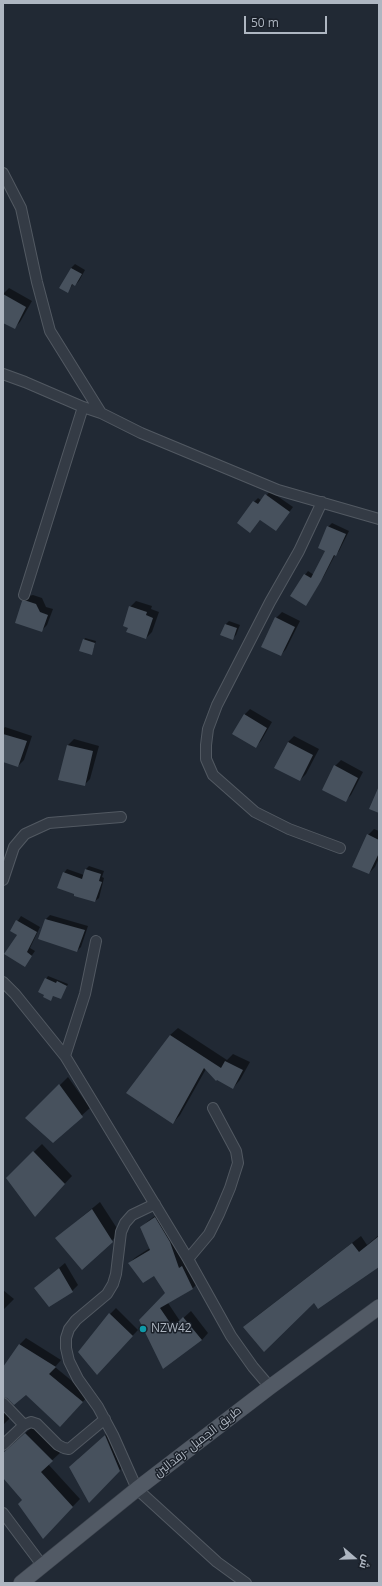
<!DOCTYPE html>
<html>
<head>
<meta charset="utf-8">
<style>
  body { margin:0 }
  #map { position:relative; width:382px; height:1586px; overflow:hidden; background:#212934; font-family:"Open Sans",Cairo,sans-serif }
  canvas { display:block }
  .frame { position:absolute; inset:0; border:4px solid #aeb6c1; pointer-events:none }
  .north { position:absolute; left:334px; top:1538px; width:40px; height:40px; -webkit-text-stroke:3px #1a2029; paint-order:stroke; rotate:110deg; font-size:11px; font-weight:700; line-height:16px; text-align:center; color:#aeb6c1 }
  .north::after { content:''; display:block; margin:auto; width:14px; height:18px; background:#aeb6c1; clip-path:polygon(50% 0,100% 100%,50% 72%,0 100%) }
  .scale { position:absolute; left:244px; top:16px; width:83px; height:18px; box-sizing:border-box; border:2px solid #aeb6c1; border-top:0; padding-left:5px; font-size:12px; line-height:14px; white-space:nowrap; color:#aeb6c1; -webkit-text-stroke:3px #1a2029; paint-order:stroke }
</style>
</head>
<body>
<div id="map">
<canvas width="382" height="1586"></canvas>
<div class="frame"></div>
<div class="north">ش</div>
<div class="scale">50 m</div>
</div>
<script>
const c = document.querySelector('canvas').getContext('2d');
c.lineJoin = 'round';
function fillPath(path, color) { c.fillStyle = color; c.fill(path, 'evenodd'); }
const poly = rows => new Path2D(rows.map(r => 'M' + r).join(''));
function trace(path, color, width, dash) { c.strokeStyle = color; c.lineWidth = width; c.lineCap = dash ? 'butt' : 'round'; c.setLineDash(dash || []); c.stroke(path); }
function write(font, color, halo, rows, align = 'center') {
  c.font = font + ' "Open Sans",Cairo,sans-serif'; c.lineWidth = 3; c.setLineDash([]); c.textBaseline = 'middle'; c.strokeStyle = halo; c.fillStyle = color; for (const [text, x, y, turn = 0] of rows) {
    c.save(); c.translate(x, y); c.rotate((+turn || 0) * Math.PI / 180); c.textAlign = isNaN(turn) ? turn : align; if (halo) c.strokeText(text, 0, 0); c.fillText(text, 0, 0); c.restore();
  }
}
const shadow = poly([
  [75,264,85,270,79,281,75,285,73,284,68,291,71,268],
  [9,288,32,301,20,322,14,328,3,322,3,294],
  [270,491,293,507,276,530,261,519,250,532,254,502,258,498,262,501],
  [332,523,349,531,339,551,335,555,324,576,306,605,305,575,308,571,314,575,326,551,328,527],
  [33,595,42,598,46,607,53,609,47,625,41,631,23,602,29,596],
  [136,601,152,606,151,609,159,612,152,632,146,638,129,627,130,607],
  [282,612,300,621,286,649,281,655,276,618],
  [229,621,240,625,236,635,232,639,225,625],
  [85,638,96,641,92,653,84,640],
  [250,709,272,722,261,741,255,747,244,715],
  [5,727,32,736,24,760,18,766,3,761,3,729],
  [294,736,319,749,306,774,300,780,288,742],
  [74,739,99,746,90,779,84,785,68,745],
  [341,760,363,772,351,795,346,800,335,766],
  [374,829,379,831,379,858,375,867,369,873,368,835],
  [89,866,104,871,102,877,104,878,99,898,95,901,76,893,64,873,67,869,84,875,85,870],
  [50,915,88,926,81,947,77,951,46,919],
  [21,916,40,927,30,948,35,951,25,965,18,935,11,931],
  [48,976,68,984,61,998,54,995,51,999,39,991],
  [178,1028,227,1060,233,1054,250,1062,240,1080,233,1088,206,1069,180,1115,173,1123,170,1035],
  [68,1077,90,1108,53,1141,27,1118],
  [42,1144,72,1176,42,1208,7,1178],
  [100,1202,120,1233,82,1268,56,1238],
  [162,1211,199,1282,192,1289,168,1303,180,1321,191,1311,208,1333,202,1340,140,1320,167,1293,154,1275,129,1263,136,1257,150,1248,142,1227,148,1221],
  [379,1235,379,1266,314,1302,244,1327,252,1320,361,1236,367,1245],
  [65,1263,78,1285,72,1291,49,1306,35,1288],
  [3,1290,14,1299,3,1310],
  [116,1308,138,1330,97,1373,110,1314],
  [26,1338,61,1360,55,1367,89,1395,67,1419,26,1394,8,1397,3,1396,16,1412,3,1425,3,1369,19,1345],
  [33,1426,60,1453,48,1464,80,1499,43,1537,23,1500,3,1476,3,1454],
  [113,1428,127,1463,89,1502,78,1459]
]);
const building = poly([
  [71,268,82,274,75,286,72,284,68,293,59,288],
  [3,294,26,307,15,329,3,323],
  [265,494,290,512,276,531,260,520,250,533,237,523,253,501,258,504],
  [327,526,346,534,336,556,334,555,321,581,306,606,290,596,304,574,311,578,325,551,318,548],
  [22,601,27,601,36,604,40,612,48,615,42,632,15,623],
  [129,606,147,612,146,615,153,618,146,639,126,632,128,628,123,626],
  [275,617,295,627,281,656,261,647],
  [225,624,237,628,233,640,220,635],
  [83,639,95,643,92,655,79,651],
  [244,714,267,728,256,748,232,734],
  [3,734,27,741,18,767,3,762],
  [288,742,313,755,300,781,274,768],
  [67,745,93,751,85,786,58,780],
  [334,765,358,778,346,802,322,790],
  [379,786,379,813,369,809],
  [367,834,379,840,379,853,369,874,352,867],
  [85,869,101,874,99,881,102,882,95,902,74,896,74,894,57,888,63,872,82,879],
  [45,919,85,930,77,952,38,939],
  [16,920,37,932,27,952,32,956,25,967,4,954,17,935,10,931],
  [45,978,56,983,57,981,67,986,61,999,53,996,51,1001,43,997,44,995,38,992],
  [170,1035,221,1068,225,1061,243,1070,233,1089,217,1080,216,1081,204,1068,173,1124,126,1093],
  [59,1084,83,1117,53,1143,25,1118],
  [33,1151,65,1184,35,1217,6,1178],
  [92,1209,113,1242,82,1270,55,1238],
  [155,1217,170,1242,179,1268,182,1266,193,1289,160,1308,173,1327,183,1317,202,1340,163,1369,139,1320,165,1293,154,1276,143,1283,128,1263,150,1250,140,1227],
  [379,1236,379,1267,318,1309,314,1303,264,1352,243,1327,352,1243,359,1252],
  [59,1268,73,1292,49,1307,34,1288],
  [109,1313,133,1336,97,1375,78,1352],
  [19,1344,56,1367,49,1374,83,1402,60,1427,26,1395,14,1405,7,1398,3,1397,3,1367],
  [25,1433,53,1461,41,1472,73,1507,43,1539,18,1504,22,1500,3,1478,3,1453],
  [105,1435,120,1471,89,1503,69,1467]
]);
const minor = poly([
  [3,173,21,208,37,282,50,331,101,413],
  [3,374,25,382,83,407,101,413,141,433,278,490,379,519],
  [322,502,299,551,270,602,217,705,208,729,206,745,206,759,213,775,255,812,289,829,340,848],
  [24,595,83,407],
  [3,880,14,847,25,834,49,823,121,817],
  [3,982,15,994,65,1056,188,1259,231,1336,253,1367,270,1387],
  [65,1056,85,994,96,941],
  [155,1204,132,1215,125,1223,121,1232,116,1274,113,1284,107,1294,76,1320,69,1329,66,1338,66,1348,69,1361,78,1379,98,1407,113,1435,137,1489,217,1562,246,1583],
  [188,1259,209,1234,219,1214,230,1188,238,1163,236,1151,213,1108],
  [3,1403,24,1425],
  [3,1445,24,1425,31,1422,37,1424,58,1445,64,1448,69,1449,105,1419],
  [3,1513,42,1565]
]);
const primary = poly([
  [21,1583,137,1489,270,1387,379,1307]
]);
const markers = [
  [143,1329,4,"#0f9aa8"]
];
const poiNames = [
  ["NZW42",151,1329]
];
const streetNames = [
  ["طريق الجميل -رقدالين",198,1442,-38]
];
fillPath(shadow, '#0007');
fillPath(building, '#47515d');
trace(minor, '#525962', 12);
trace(primary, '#3e444e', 16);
trace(minor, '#343b45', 10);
trace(primary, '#525a65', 15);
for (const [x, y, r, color] of markers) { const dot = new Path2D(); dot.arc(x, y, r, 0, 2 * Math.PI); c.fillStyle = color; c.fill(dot); trace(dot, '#1a2029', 1.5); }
write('12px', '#aeb6c1', '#1a2029', poiNames, 'left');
write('12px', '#aeb6c1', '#1a2029', streetNames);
</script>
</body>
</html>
